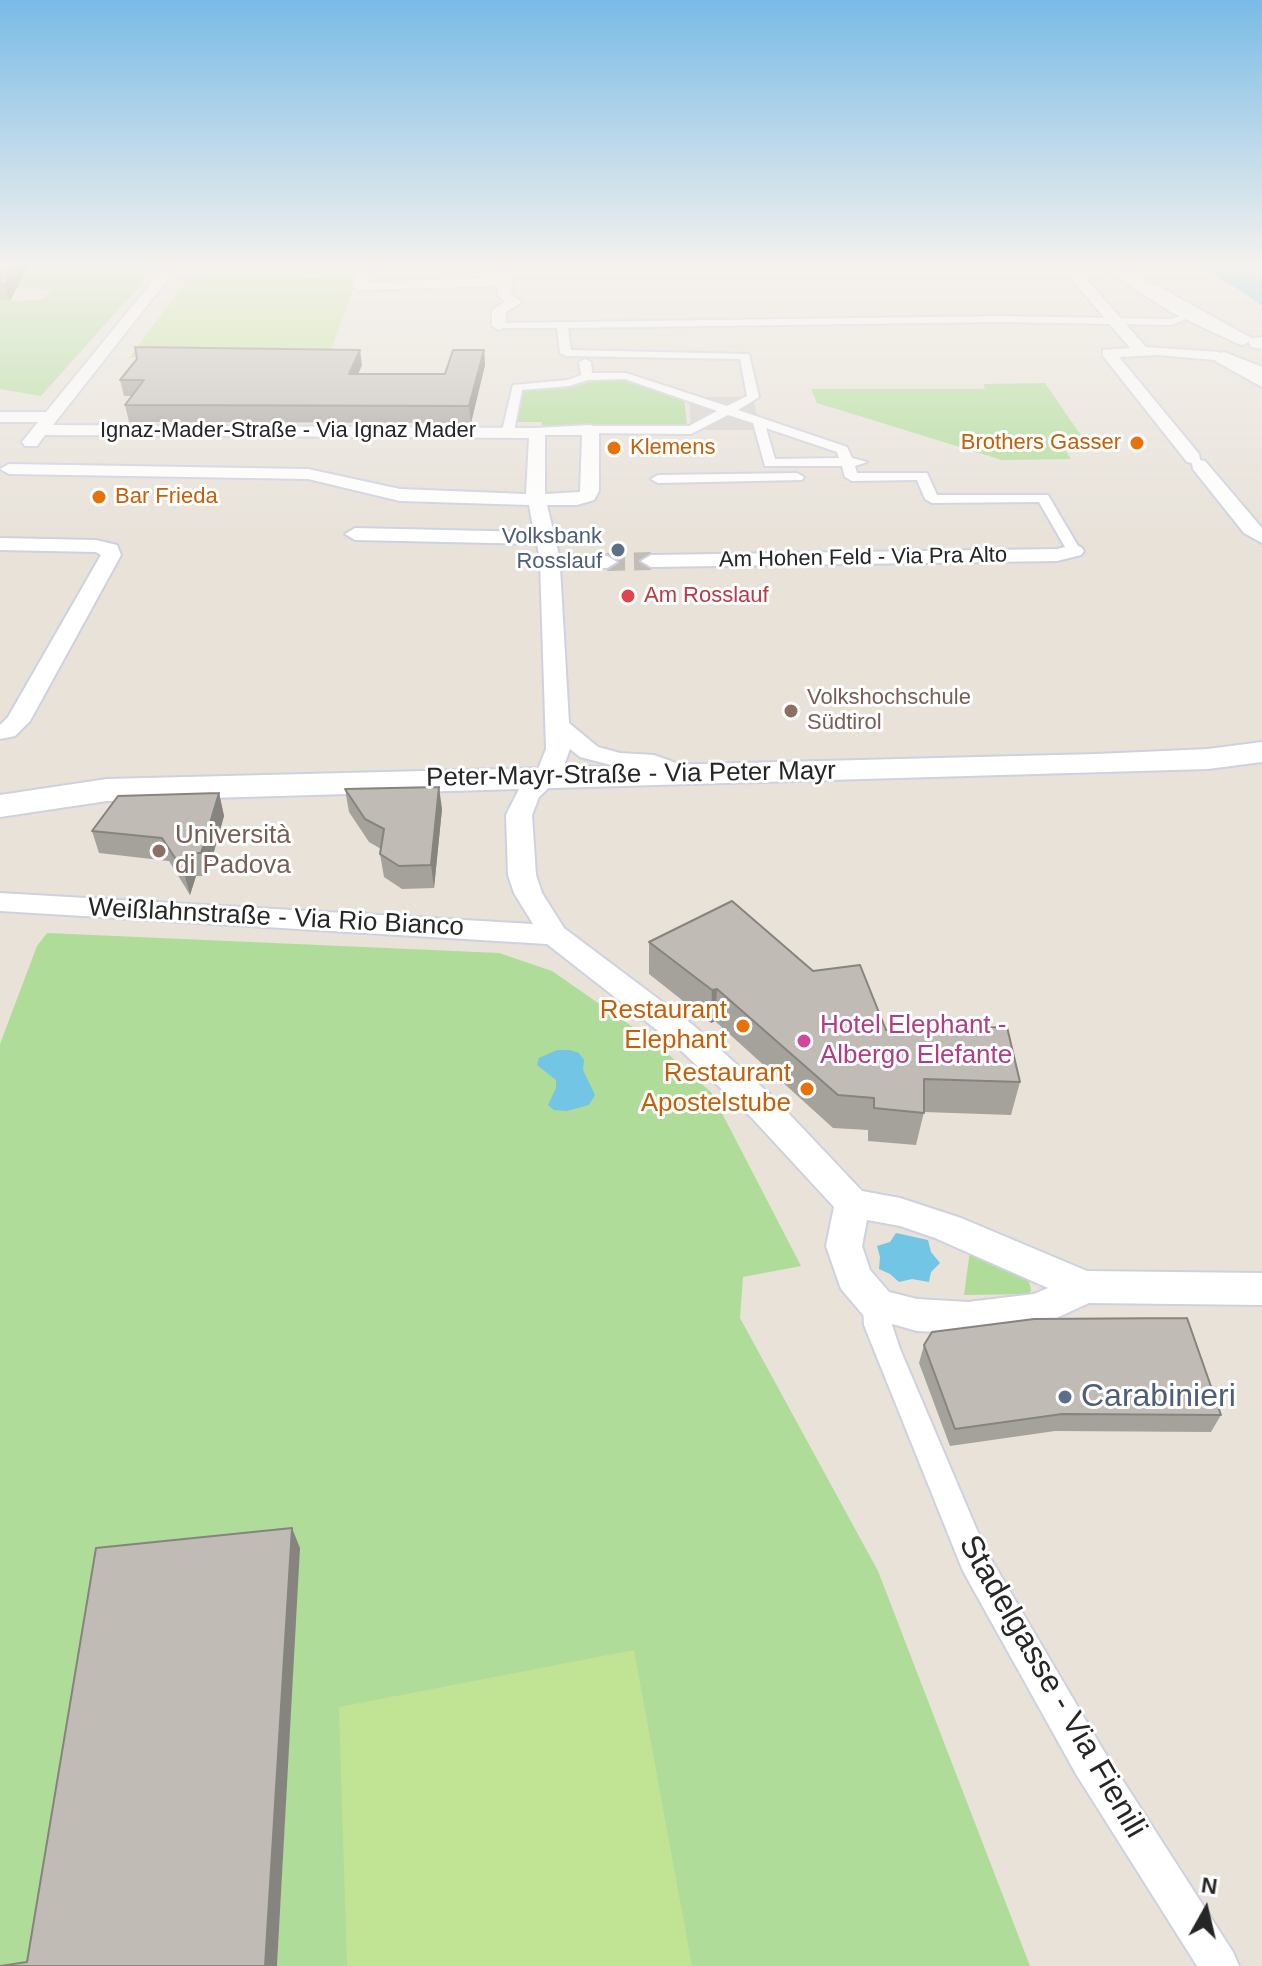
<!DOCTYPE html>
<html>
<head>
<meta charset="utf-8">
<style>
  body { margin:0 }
  #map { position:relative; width:1262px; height:1966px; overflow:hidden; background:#e8e2d9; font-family:Arial,sans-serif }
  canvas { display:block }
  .north { position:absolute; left:1166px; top:1870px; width:80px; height:80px; -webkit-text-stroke:6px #fff; paint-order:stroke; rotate:8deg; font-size:22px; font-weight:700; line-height:32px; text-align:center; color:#262626 }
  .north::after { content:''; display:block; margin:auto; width:28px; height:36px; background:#262626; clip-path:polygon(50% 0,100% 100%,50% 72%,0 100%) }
</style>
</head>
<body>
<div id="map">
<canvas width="1262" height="1966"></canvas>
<div class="north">N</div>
</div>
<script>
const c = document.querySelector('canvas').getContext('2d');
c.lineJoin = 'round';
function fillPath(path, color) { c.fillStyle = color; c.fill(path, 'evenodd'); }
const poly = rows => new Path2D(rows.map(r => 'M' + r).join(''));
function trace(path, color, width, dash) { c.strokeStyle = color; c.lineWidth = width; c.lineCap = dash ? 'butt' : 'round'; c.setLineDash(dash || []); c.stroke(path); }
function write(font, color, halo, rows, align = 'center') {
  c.font = font + ' Arial,sans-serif'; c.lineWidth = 6; c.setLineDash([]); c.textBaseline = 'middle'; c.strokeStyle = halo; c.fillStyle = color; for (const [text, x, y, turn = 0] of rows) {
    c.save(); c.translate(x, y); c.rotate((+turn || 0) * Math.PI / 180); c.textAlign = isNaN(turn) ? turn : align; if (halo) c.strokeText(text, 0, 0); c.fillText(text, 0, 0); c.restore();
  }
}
const green = poly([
  [28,265,158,265,41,396,0,389,0,301,37,300,45,297,52,290,14,288],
  [599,379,627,379,684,398,687,425,542,426,542,422,516,422,523,391,571,388],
  [1045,383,1082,437,1057,438,1071,459,1002,460,817,403,811,389,985,389,983,384],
  [47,933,499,953,552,971,653,1041,711,1092,801,1266,743,1277,740,1318,878,1571,1030,1966,277,1966,299,1549,46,1966,0,1966,0,1044,37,946],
  [970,1251,1022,1276,1029,1282,1031,1290,1029,1294,964,1295]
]);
const pitch = poly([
  [358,277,329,355,129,358,188,279],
  [634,1650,692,1966,347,1966,339,1707]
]);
const plaza = poly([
  [689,397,753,397,758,420,785,430,691,430]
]);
const water = poly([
  [1198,265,1261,265,1262,306,1241,291],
  [557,1050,570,1050,579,1053,584,1060,583,1070,595,1095,589,1105,567,1111,554,1110,548,1105,556,1088,556,1080,537,1065,539,1058],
  [896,1233,928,1240,931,1252,940,1263,931,1272,929,1282,912,1279,899,1282,890,1274,879,1269,880,1257,877,1246,890,1242]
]);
const minorTunnel = poly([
  [607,562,651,561]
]);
const pedestrian = poly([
  [1000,316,1170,319,1181,316,1186,319,1171,325,1000,322,568,328,571,350,749,354,759,397,738,410,847,447,852,458,867,462,855,466,857,473,927,473,937,495,1048,495,1081,551,1079,554,1069,554,1039,502,932,503,925,499,917,480,852,481,845,477,842,466,765,466,753,423,728,415,691,434,587,433,587,427,591,426,689,426,717,411,625,379,588,380,569,386,522,390,514,431,508,435,502,431,513,385,568,380,581,375,579,362,585,359,591,362,592,373,626,373,727,406,747,396,740,359,566,356,560,353,557,328,495,328,495,324,499,323,1000,316],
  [766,428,837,452,839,458,775,459,766,428],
  [797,473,804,477,802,480,658,483,651,479,658,475,797,473],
  [877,1293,887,1297,891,1305,892,1325,900,1349,985,1549,1102,1748,1233,1952,1239,1966,1197,1966,1076,1774,963,1571,864,1325,863,1305,867,1297,877,1293]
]);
const minor = poly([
  [166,265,179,265,53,425,535,428,591,425,599,430,599,491,594,500,577,505,547,505,559,555,607,556,617,562,607,568,560,567,569,723,598,747,620,753,654,755,690,768,694,773,690,778,681,781,642,767,619,767,580,757,570,749,560,777,539,797,532,815,536,875,542,893,564,928,693,1025,775,1099,862,1191,900,1198,961,1218,1087,1271,1262,1273,1262,1305,1089,1303,1039,1326,968,1334,917,1331,864,1316,841,1289,826,1246,834,1207,751,1117,671,1041,547,944,0,911,0,893,533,924,514,893,508,875,506,815,519,789,536,774,546,749,540,561,537,544,355,540,345,534,355,528,534,532,529,505,400,501,308,479,9,474,0,469,9,464,308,469,400,489,526,494,529,438,45,435,37,446,25,446,22,442,38,422,0,422,0,412,46,412,166,265],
  [545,435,582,435,580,492,545,494,545,435],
  [867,1220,900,1226,935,1238,1048,1288,1034,1294,968,1302,917,1299,889,1292,870,1270,862,1246,867,1220],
  [357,265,370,265,367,282,495,278,495,265,505,265,512,282,511,294,522,302,506,312,506,326,499,330,492,326,492,310,505,302,498,296,497,286,359,290,352,286,357,265],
  [1073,275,1083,275,1146,347,1219,352,1222,355,1214,360,1158,355,1119,357,1199,454,1200,460,1205,461,1262,528,1262,543,1244,533,1193,469,1192,463,1187,462,1103,356,1103,350,1130,348,1073,281,1073,275],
  [0,538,96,540,117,545,121,555,30,721,15,736,0,739,0,725,8,717,101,555,96,552,0,550,0,538],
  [1074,545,1081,547,1084,551,1081,555,1057,561,651,567,641,561,651,555,1057,549,1074,545]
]);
const tertiary = poly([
  [1262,337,1262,349,1251,347,1249,343,1251,339,1262,337]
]);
const secondary = poly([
  [1097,265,1120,265,1253,339,1243,345,1236,343,1171,312,1097,265],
  [1224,352,1262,367,1262,387,1217,362,1213,358,1217,354,1224,352],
  [1262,742,1262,762,1208,769,107,801,0,817,0,795,107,779,1097,754,1208,749,1262,742]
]);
const wall = poly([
  [0,265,28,265,10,301,0,300],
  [484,350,485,365,471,423,129,422,125,405,132,396,124,396,120,380,362,365,358,374,445,374],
  [345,789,442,809,434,888,402,889,384,877,380,854,381,849,369,842,349,812],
  [219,793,224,816,207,876,196,876,190,895,169,861,99,853,92,831],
  [649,942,813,971,886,1030,1020,1082,1011,1115,924,1112,916,1145,868,1141,868,1130,833,1128,715,1021,711,1023,649,974],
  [924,1345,1221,1415,1211,1432,1055,1431,950,1446,919,1363]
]);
const shadedWall = poly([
  [16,265,28,265,10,301,5,285],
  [360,350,362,365,351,390,349,374],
  [484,350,485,365,471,423,469,406],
  [439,787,442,809,434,888,431,865],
  [219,793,224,816,207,876,201,853],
  [190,853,196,876,190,895,184,872],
  [717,989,715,1021,711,1023,712,990],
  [292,1528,300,1548,277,1966,265,1966]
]);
const building = poly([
  [0,265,16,265,5,285,0,285,0,265],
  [135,347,360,350,349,374,445,374,453,350,484,350,469,406,125,405,144,380,120,380,137,359,135,347],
  [439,787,431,865,399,866,380,854,384,829,365,819,345,789,439,787],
  [219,793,201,853,190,853,184,872,162,838,92,831,118,796,219,793],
  [732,901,813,971,860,965,886,1030,1007,1027,1020,1082,924,1079,924,1113,874,1108,874,1098,838,1095,717,989,712,990,649,942,732,901],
  [1187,1318,1221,1415,1062,1414,955,1429,924,1345,932,1332,1034,1319,1187,1318],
  [292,1528,265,1966,0,1966,27,1962,96,1548,292,1528]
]);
const markers = [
  [1137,443,8,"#e8710a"],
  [614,448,8,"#e8710a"],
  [99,497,8,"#e8710a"],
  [618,550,8,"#5c6f8a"],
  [628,596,8,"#e0444e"],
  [791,711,8,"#8d6e63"],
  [159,851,8,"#8d6e63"],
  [743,1026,8,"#e8710a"],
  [804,1041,8,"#d1479c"],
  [807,1089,8,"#e8710a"],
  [1065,1397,8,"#5c6f8a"]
];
const farStreetnames = [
  ["Ignaz-Mader-Straße - Via Ignaz Mader",288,431],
  ["Am Hohen Feld - Via Pra Alto",863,558,-1]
];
const farFoodnames = [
  ["Brothers Gasser",1121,443,"right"],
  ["Klemens",630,448],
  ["Bar Frieda",115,497]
];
const farServicenames = [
  ["Volksbank",602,537],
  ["Rosslauf",602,562]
];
const farHealthnames = [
  ["Am Rosslauf",644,596]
];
const farEducationnames = [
  ["Volkshochschule",807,698],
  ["Südtirol",807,723]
];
const streetNames = [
  ["Peter-Mayr-Straße - Via Peter Mayr",631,775,-1],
  ["Weißlahnstraße - Via Rio Bianco",276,918,3]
];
const educationNames = [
  ["Università",175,836],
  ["di Padova",175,866]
];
const foodNames = [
  ["Restaurant",727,1011],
  ["Elephant",727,1041],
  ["Restaurant",791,1074],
  ["Apostelstube",791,1104]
];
const hotelNames = [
  ["Hotel Elephant -",820,1026],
  ["Albergo Elefante",820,1056]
];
const nearServicenames = [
  ["Carabinieri",1081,1397]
];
const nearStreetnames = [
  ["Stadelgasse - Via Fienili",1052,1687,60]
];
fillPath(green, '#afdc98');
fillPath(pitch, '#c1e394');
fillPath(plaza, '#d5d1cb');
fillPath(water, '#72c5e4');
trace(minorTunnel, '#c1bcb5', 18, [18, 9]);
trace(pedestrian, '#ced1df', 4);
trace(minor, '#ced1df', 4);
trace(tertiary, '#ced1df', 4);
trace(secondary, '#ced1df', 4);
fillPath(pedestrian, '#fff');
fillPath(minor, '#fff');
fillPath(tertiary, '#fff');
fillPath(secondary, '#fff');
fillPath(wall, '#a5a29c');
fillPath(shadedWall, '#86847f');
fillPath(building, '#c0bcb5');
trace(building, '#86847f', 2);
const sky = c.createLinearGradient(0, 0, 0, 541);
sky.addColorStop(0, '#79bbe6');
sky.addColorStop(0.49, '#f5f2ee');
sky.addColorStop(1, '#f5f2ee00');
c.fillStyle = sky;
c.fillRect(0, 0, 1262, 541);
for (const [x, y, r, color] of markers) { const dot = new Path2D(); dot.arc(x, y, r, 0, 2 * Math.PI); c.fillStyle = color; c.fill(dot); trace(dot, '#fff', 3); }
write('22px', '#262626', '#fff', farStreetnames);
write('22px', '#c56008', '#fff', farFoodnames, 'left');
write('22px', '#4e5e75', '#fff', farServicenames, 'right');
write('22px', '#be3a42', '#fff', farHealthnames, 'left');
write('22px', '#785e54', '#fff', farEducationnames, 'left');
write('26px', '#262626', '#fff', streetNames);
write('26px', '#785e54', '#fff', educationNames, 'left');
write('26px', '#c56008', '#fff', foodNames, 'right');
write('26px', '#b23c85', '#fff', hotelNames, 'left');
write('32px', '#4e5e75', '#fff', nearServicenames, 'left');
write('32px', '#262626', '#fff', nearStreetnames);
</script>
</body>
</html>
